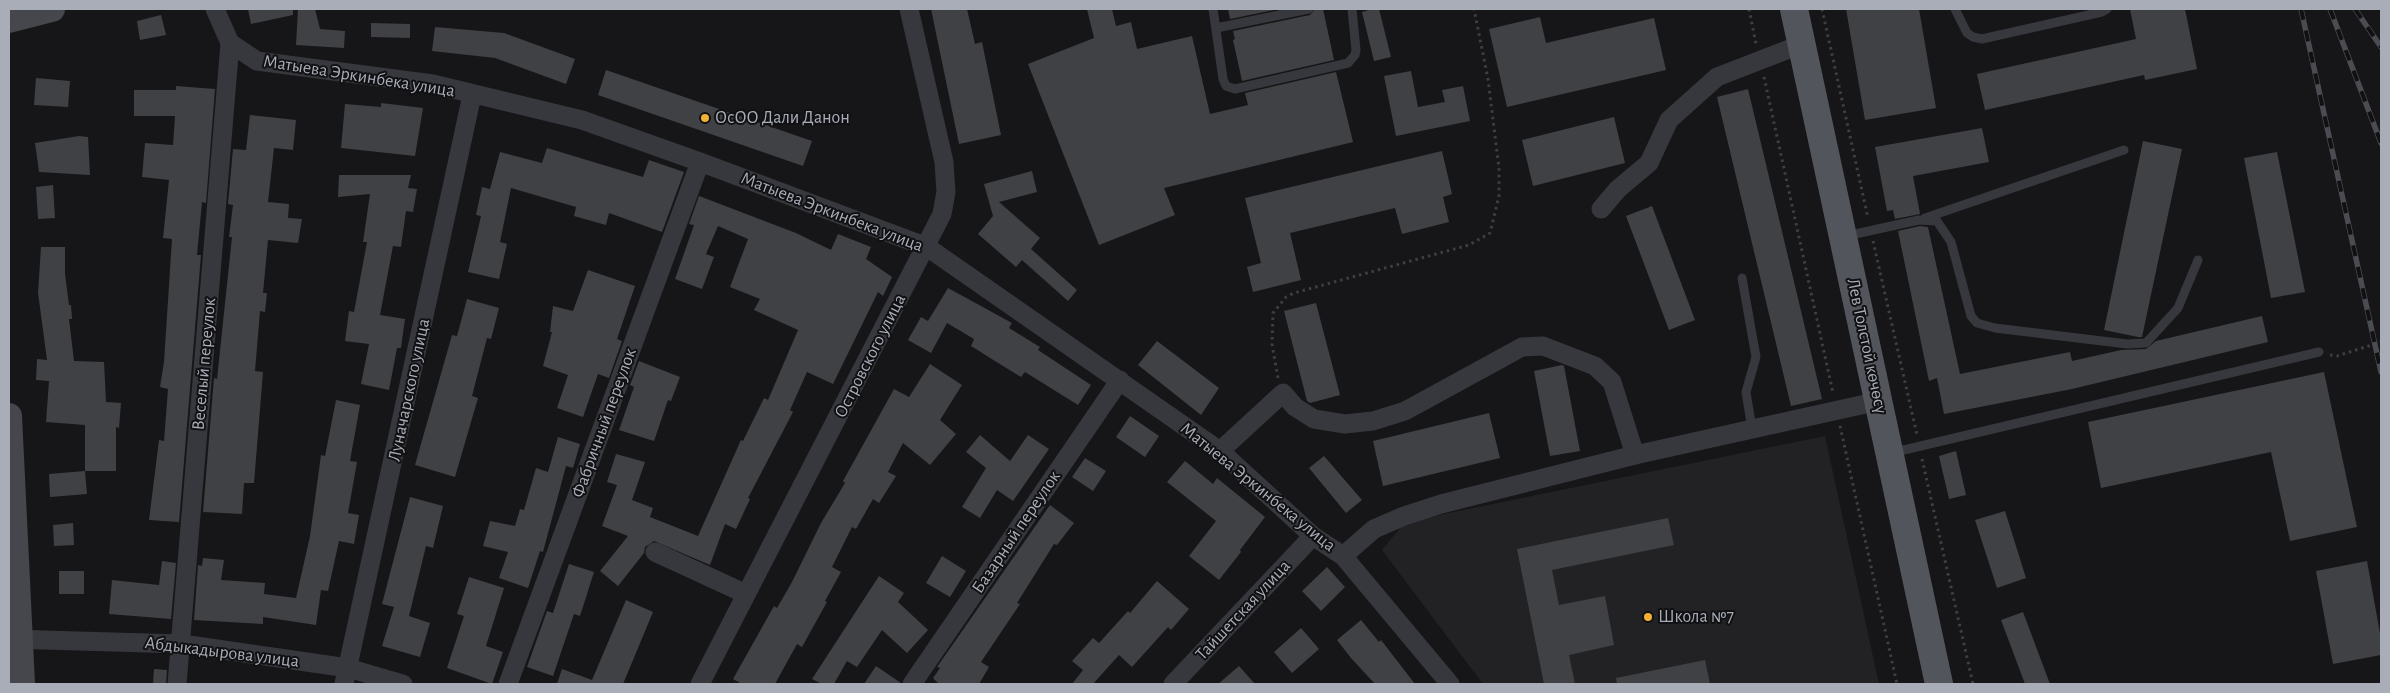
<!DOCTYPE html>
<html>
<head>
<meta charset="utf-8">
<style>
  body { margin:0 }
  #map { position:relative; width:2390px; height:693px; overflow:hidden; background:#161618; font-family:"Alegreya Sans",sans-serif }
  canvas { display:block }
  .frame { position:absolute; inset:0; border:10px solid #a8adb8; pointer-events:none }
</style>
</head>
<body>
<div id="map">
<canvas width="2390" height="693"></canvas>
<div class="frame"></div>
</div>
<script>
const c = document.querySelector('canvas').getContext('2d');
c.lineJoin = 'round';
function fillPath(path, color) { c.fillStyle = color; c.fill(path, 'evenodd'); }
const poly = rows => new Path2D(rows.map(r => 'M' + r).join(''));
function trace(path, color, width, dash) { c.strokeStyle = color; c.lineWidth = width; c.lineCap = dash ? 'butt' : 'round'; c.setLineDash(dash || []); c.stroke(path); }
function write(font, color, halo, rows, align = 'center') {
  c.font = font + ' "Alegreya Sans",sans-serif'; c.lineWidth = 4; c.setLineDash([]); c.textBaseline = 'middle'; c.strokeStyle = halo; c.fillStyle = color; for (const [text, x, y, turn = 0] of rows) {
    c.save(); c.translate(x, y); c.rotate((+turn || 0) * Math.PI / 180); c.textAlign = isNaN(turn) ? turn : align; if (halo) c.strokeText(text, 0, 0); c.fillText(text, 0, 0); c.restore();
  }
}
const built = poly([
  [1825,436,1879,684,1483,684,1382,550,1405,522]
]);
const building = poly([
  [248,9,293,9,293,15,251,24],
  [298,9,315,9,320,29,345,31,344,48,296,45],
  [931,9,967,9,975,44,982,42,1001,135,959,144],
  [1087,9,1112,9,1116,26,1131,22,1137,49,1192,36,1210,114,1248,105,1245,93,1336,72,1353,142,1164,188,1175,215,1099,245,1028,64,1094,38],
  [1228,9,1279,9,1230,19],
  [1315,9,1323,9,1334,60,1242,81,1233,40,1235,39,1233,31,1310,15],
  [1373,9,1379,9,1391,57,1374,61,1362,12],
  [1846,9,1919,9,1936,108,1865,120],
  [2130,9,2185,9,2197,69,2145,80,2144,75,1985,110,1977,74,2136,39],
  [161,15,166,35,140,40,137,21],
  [1540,17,1546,43,1654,18,1666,70,1507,107,1489,29],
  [371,23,410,24,410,38,371,37],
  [435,27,504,33,575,59,566,84,495,58,432,51],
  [606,70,812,141,803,166,598,95],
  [1411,71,1418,107,1445,102,1442,90,1463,86,1470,121,1396,136,1384,76],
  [36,78,70,81,68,107,34,105],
  [176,86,215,89,206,203,202,202,197,255,201,255,179,522,149,520,159,440,164,441,168,389,160,387,164,362,172,239,163,238,169,180,142,177,145,143,173,145,175,116,134,116,134,90,176,90],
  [1748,89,1822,399,1791,406,1717,97],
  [381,103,423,108,415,156,341,148,345,104,381,107],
  [250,115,296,120,293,150,274,148,268,202,289,204,288,218,302,219,298,243,268,240,263,293,267,293,265,312,260,311,255,371,263,372,254,483,244,483,242,514,203,512,214,378,217,379,232,237,229,237,233,205,228,204,233,149,246,150],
  [1614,117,1625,163,1533,186,1522,140],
  [1982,128,1989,162,1913,176,1920,214,1895,219,1893,210,1887,211,1875,147],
  [79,136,88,137,90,175,39,172,35,143],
  [2143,141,2182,149,2142,337,2138,337,2104,330],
  [547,148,643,177,649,160,684,172,662,232,609,213,606,225,574,216,576,207,511,188,500,242,507,244,499,279,468,272,481,216,476,215,482,187,490,189,500,152,542,163],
  [1442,151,1452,194,1443,197,1449,222,1402,234,1395,208,1290,233,1301,280,1253,292,1247,267,1261,263,1245,198],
  [2277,152,2305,292,2271,298,2244,158],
  [1032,171,1037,192,999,202,1040,238,1031,249,1077,290,1068,301,1022,260,1016,267,978,234,993,216,984,184],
  [339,175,411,175,408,188,417,189,413,212,406,211,401,247,393,246,380,315,405,319,401,348,397,348,389,390,361,384,369,344,345,341,349,311,354,312,367,242,363,242,370,194,338,197],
  [53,185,55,218,38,219,36,187],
  [699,196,796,233,831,250,838,234,871,247,866,259,892,277,883,296,878,292,833,384,807,372,790,410,793,412,748,498,750,499,736,529,725,524,710,565,654,541,645,547,644,553,618,586,600,571,628,536,602,526,617,485,607,482,616,454,645,462,632,500,653,508,650,517,698,536,741,440,743,441,764,398,768,400,798,330,754,310,760,299,730,287,748,239,718,226,706,254,714,257,702,289,675,279,694,225,689,224],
  [1652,206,1695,320,1669,330,1626,216],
  [1920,226,1928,227,1960,374,2070,352,2072,361,2121,350,2146,349,2156,341,2262,316,2268,342,2072,389,1944,414,1937,378,1929,381,1898,231],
  [41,247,65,247,65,274,69,305,71,305,72,319,69,319,74,361,104,362,106,402,121,403,119,428,116,427,116,471,85,471,85,425,46,422,49,381,36,380,37,359,47,360,38,293],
  [588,270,635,286,617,339,622,341,609,378,598,374,583,417,557,408,568,375,543,366,552,332,550,332,553,306,573,311],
  [948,288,1012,323,1009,328,1040,347,1038,350,1091,385,1078,405,1025,372,1021,377,1003,366,971,346,974,339,947,323,931,353,908,340,921,317,928,321],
  [467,299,499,308,491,339,487,338,472,396,478,398,455,477,415,465,452,335,457,336],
  [1316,303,1340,395,1310,403,1307,401,1284,311],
  [1157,341,1219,388,1201,415,1138,365],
  [639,361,680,377,671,401,668,400,654,441,619,430,634,387,630,385],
  [930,364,962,385,940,420,956,434,930,465,903,443,888,472,896,476,879,503,873,499,856,529,852,527,832,567,841,572,825,601,827,602,802,647,797,644,775,684,742,684,733,679,774,606,777,608,792,582,821,523,845,483,843,481,894,389,909,397],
  [1562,365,1564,366,1580,451,1550,456,1534,371],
  [2324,372,2357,527,2290,541,2271,452,2101,488,2088,422],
  [336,400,360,405,350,461,357,462,348,513,359,515,354,544,339,541,328,591,321,590,316,625,263,617,263,624,194,620,198,565,202,566,203,558,224,560,221,580,265,583,264,594,296,598,310,536,321,455,325,456],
  [1489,413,1500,458,1383,486,1373,441],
  [1130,416,1159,436,1145,457,1116,437],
  [980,435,1010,461,1028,435,1049,449,1013,501,997,490,980,518,962,507,986,468,966,452],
  [558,437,580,444,573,468,566,466,543,552,540,551,528,588,499,578,508,552,483,546,490,521,515,526,520,509,524,510,536,468,548,472],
  [1956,451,1966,495,1949,499,1939,456],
  [1324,456,1362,500,1346,513,1309,468],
  [1085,458,1106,471,1093,491,1072,477],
  [1185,461,1213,484,1217,478,1265,517,1240,550,1241,552,1219,580,1189,556,1216,521,1167,482],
  [85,471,87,494,50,497,49,474],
  [410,497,443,506,433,548,426,546,409,616,430,623,420,657,382,646,394,607,382,604],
  [1050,505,1074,523,1057,545,1054,544,1017,603,1020,604,981,662,989,667,979,684,939,684,933,678,940,668,937,667],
  [2005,511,2026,578,1997,588,1975,520],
  [1668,518,1674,545,1552,570,1559,605,1605,596,1614,645,1569,655,1575,684,1544,684,1517,549],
  [73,523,74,545,54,546,53,525],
  [942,556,966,571,950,597,926,583],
  [162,561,176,563,171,619,109,614,112,580,159,585],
  [2367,561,2381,639,2381,655,2333,664,2316,571],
  [569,564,594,572,580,616,574,614,553,676,527,667,547,611,553,613],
  [1327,567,1345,587,1321,611,1302,591],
  [59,571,84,571,84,594,59,594],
  [879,576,904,593,898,602,928,630,907,653,882,630,857,667,847,661,834,684,822,684,812,679],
  [469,577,504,588,486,646,503,652,492,684,447,668,464,616,457,614],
  [1157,581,1189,609,1171,630,1168,627,1132,667,1119,655,1093,684,1072,684,1083,670,1072,661,1093,638,1099,643,1128,611,1130,613],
  [626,600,653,612,623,684,557,684,562,669,592,680],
  [2023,612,2050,684,2025,684,2001,620],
  [1361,620,1379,642,1381,640,1415,684,1375,684,1351,658,1337,640],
  [1301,628,1319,649,1292,673,1274,652],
  [1705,660,1710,684,1617,684,1616,678],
  [876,666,901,683,901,684,864,684],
  [1239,666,1255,684,1218,684],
  [154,669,167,670,166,684,153,684]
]);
const path = poly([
  [1749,9,1756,44],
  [1822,9,1868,218],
  [1764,77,1833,393],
  [1873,241,1917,435],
  [2330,355,2337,356,2381,342],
  [1278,378,1272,344,1273,313,1286,297,1294,293,1469,245,1490,233,1499,196,1499,168,1488,79,1474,9],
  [1840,426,1897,684],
  [1922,459,1973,684]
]);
const lane = poly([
  [1213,9,1223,79,1226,86,1235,89,1348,63,1355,55,1356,50,1352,9],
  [1955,9,1967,33,1973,37,1982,39,2102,12,2107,9],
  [1216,28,1309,9],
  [1925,218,2124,150],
  [1846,236,1919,220,1937,221,1951,242,1971,316,1977,323,1995,328,2127,344,2146,343,2178,308,2198,260],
  [1742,278,1756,357,1746,392,1752,429],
  [1891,453,2319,352]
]);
const street = poly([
  [215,9,230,43,257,61,433,84,582,120,700,162,927,247,1220,451,1313,536,1343,556,1450,684],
  [1601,209,1618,189,1649,163,1669,120,1717,77,1802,44],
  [1220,451,1283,393,1295,407,1314,419,1345,424,1373,421,1405,411,1522,347,1543,346,1595,366,1612,382,1635,455],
  [655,552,746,594],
  [1343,556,1374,529,1404,516,1441,504,1635,455,1879,401],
  [9,639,182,644,348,668,403,684],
  [177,684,230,43],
  [344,684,472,95],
  [508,684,700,162],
  [700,684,942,214,946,192,944,162,909,9],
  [912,684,1120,380],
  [1173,684,1313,536]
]);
const secondary = poly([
  [9,20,52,9],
  [9,416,22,684]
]);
const primary = poly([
  [1794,9,1939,684]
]);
const rail = poly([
  [2301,9,2381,372],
  [2330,9,2381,143],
  [2355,9,2381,47]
]);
const markers = [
  [705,118,5,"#f2b134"],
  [1648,617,5,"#f2b134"]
];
const streetNames = [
  ["Матыева Эркинбека улица",359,76,9],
  ["Матыева Эркинбека улица",832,212,21],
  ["Лев Толстой көчөсү",1867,346,78],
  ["Островского улица",870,356,-63],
  ["Веселый переулок",204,364,-85],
  ["Луначарского улица",409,390,-78],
  ["Фабричный переулок",604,423,-70],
  ["Матыева Эркинбека улица",1258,487,39],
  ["Базарный переулок",1016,532,-56],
  ["Тайшетская улица",1243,610,-47],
  ["Абдыкадырова улица",222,652,7]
];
const poiNames = [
  ["ОсОО Дали Данон",715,118],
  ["Школа №7",1658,617]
];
fillPath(built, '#222225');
fillPath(building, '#404145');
trace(path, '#3d3f44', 3, [2.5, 4]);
trace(lane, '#37383d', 9);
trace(street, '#37383d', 19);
trace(secondary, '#45474d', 26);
trace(primary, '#53555c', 28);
trace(rail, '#4a4c52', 5.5);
trace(rail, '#111113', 4, [11]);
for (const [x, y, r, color] of markers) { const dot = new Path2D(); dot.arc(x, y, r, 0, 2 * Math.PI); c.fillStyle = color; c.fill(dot); trace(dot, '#111113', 2); }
write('18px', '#a8adb8', '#111113', streetNames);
write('18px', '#a8adb8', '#111113', poiNames, 'left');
</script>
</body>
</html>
